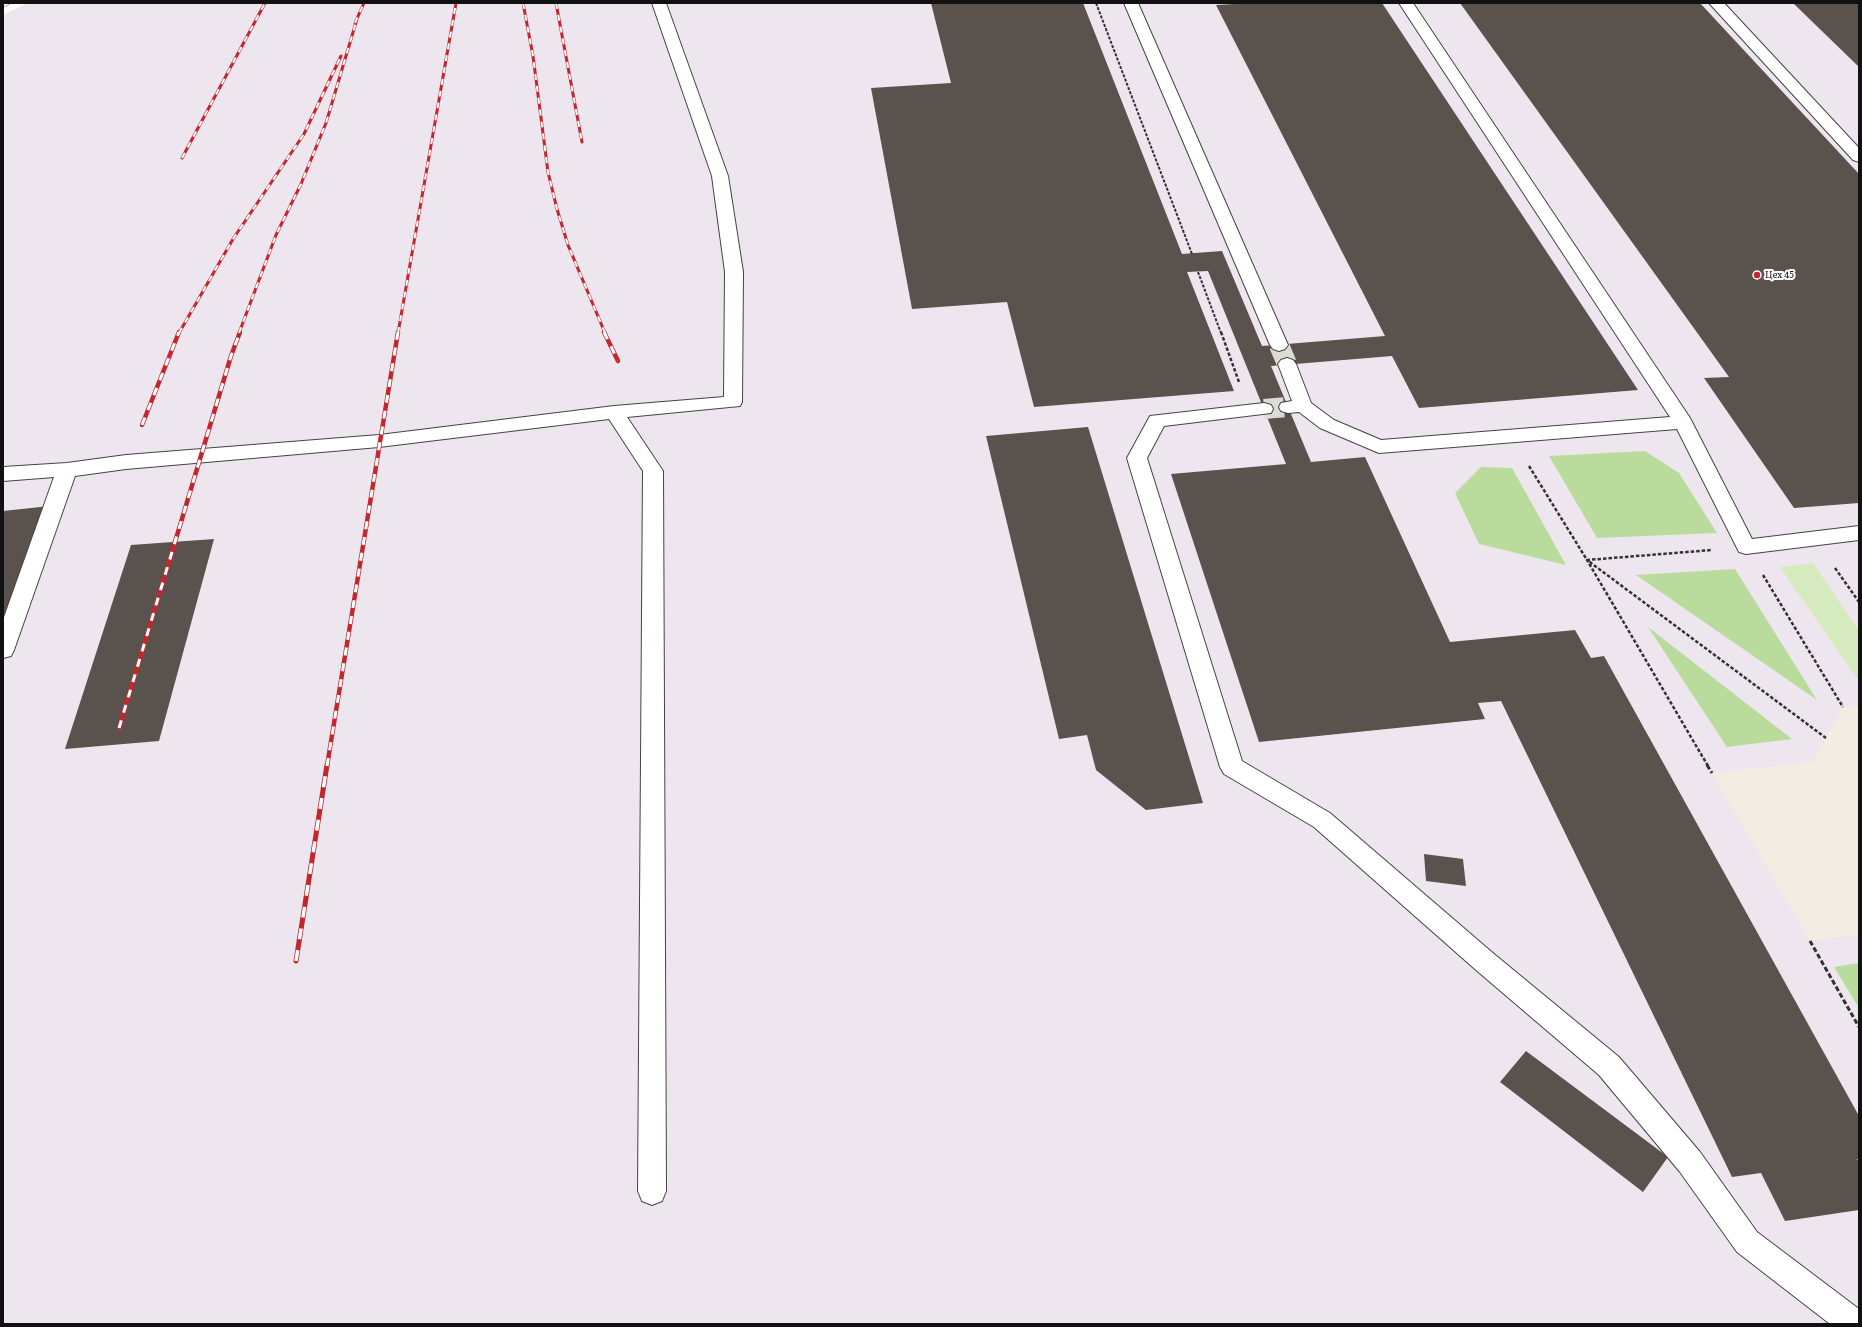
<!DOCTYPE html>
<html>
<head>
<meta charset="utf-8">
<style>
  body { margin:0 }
  #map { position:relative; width:1862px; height:1327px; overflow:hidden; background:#fffdf5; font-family:Literata,serif }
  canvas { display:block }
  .frame { position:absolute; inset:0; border:4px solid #111; pointer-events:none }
</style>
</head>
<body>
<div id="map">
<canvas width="1862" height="1327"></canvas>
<div class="frame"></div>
</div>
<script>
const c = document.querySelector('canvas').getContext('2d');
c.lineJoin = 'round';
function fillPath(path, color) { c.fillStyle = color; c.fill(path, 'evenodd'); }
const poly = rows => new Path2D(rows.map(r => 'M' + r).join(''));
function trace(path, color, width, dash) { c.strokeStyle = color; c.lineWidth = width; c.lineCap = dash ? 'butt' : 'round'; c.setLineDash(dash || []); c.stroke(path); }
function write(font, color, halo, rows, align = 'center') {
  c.font = font + ' Literata,serif'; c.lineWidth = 4; c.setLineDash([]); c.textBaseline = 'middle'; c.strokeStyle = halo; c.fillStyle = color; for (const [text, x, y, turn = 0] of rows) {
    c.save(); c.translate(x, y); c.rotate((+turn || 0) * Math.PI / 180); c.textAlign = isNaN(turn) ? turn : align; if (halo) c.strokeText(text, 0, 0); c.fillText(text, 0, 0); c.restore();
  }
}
const industrial = poly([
  [27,3,1859,3,1859,1324,3,1324,3,15]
]);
const green = poly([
  [1813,563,1859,631,1859,681,1780,567]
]);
const forest = poly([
  [1645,451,1679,473,1717,533,1597,538,1549,456],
  [1481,467,1512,468,1566,565,1479,544,1455,493],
  [1735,569,1817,700,1636,575],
  [1648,627,1792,739,1727,747],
  [1859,963,1859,1008,1834,967]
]);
const plaza = poly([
  [1859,706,1859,934,1810,941,1712,773,1812,762,1843,707]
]);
const building = poly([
  [931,3,1083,3,1182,254,1222,251,1262,346,1385,336,1216,5,1253,3,1382,3,1638,390,1419,408,1392,356,1271,366,1311,462,1365,457,1450,642,1575,630,1591,658,1604,656,1859,1116,1859,1159,1857,1159,1859,1162,1859,1210,1785,1221,1761,1173,1732,1177,1501,701,1478,703,1485,719,1259,742,1171,474,1286,464,1208,271,1187,272,1234,391,1034,407,1007,302,912,309,871,88,951,83],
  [1460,3,1700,3,1859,174,1859,503,1794,508,1704,378,1729,377],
  [1793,3,1859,3,1859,67],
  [1088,427,1203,803,1146,810,1096,770,1087,735,1059,739,986,436],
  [50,506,3,652,3,511],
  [214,539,159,741,65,749,131,545],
  [1424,854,1463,859,1466,886,1426,881],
  [1526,1051,1668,1157,1643,1192,1500,1082]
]);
const minorTunnel = poly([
  [1279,345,1287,364],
  [1264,409,1288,407]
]);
const pathFar2 = poly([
  [1096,3,1192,254],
  [1198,272,1221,333]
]);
const pathFar1 = poly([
  [1221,332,1239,382],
  [1529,466,1587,560,1712,550],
  [1835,568,1859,602],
  [1763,575,1843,707],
  [1708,766,1587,560,1826,738]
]);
const path = poly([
  [1707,765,1712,773],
  [1810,941,1859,1027]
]);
const minor = poly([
  [652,3,666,3,728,176,743,272,742,402,740,406,627,417,663,471,666,1191,662,1201,652,1205,642,1201,638,1191,643,471,609,419,379,447,126,469,75,476,14,650,11,656,3,658,3,620,54,477,3,481,3,467,67,463,126,455,379,435,614,406,724,397,725,272,712,176,652,3],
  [1124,3,1138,3,1288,345,1285,349,1279,351,1273,349,1270,345,1124,3],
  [1399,3,1413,3,1690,418,1752,539,1859,526,1859,540,1746,554,1739,552,1677,429,1379,453,1320,428,1299,412,1288,413,1281,411,1279,407,1281,403,1292,401,1278,364,1281,360,1287,358,1293,360,1296,364,1311,403,1334,420,1381,440,1670,417,1399,3],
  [1709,3,1724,3,1859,148,1859,162,1853,160,1709,3],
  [1264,403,1271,405,1273,409,1271,413,1164,426,1147,458,1242,761,1330,813,1494,954,1619,1057,1700,1152,1757,1232,1859,1309,1859,1324,1830,1324,1737,1252,1680,1172,1599,1075,1476,970,1314,827,1224,774,1220,767,1127,458,1150,416,1264,403]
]);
const railFar2 = poly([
  [523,3,533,56,548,172,557,209,568,245,605,333],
  [556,3,582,142],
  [3,6,9,3],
  [355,23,364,3],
  [182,158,265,3],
  [179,333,233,239,304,134,341,56],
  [239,333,276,235,301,184,326,123,357,19],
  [398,333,456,3]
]);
const railFar1 = poly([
  [604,332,618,361],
  [142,425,179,332],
  [119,728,231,356,240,332],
  [327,766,398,332]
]);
const rail = poly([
  [296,961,327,765]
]);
const markers = [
  [1757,275,4,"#c4262e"]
];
const farPoinames = [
  ["Цех 45",1765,275]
];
fillPath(industrial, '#eee6ef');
fillPath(green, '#d5ebbd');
fillPath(forest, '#b9dc9c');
fillPath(plaza, '#f1ede2');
fillPath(building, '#5a524d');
trace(minorTunnel, '#dbdad3', 20, [20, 10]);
trace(minor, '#444', 2);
trace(pathFar2, '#333', 2, [3, 1.5]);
trace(pathFar1, '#333', 2.5, [3.5, 2]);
trace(path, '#333', 3, [5, 2.5]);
fillPath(minor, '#fff');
trace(railFar2, '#c4262e', 3);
trace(railFar1, '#c4262e', 4.5);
trace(rail, '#c4262e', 5);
trace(railFar2, '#fff', 2, [6]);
trace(railFar1, '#fff', 3, [8]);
trace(rail, '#fff', 3.5, [11]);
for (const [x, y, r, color] of markers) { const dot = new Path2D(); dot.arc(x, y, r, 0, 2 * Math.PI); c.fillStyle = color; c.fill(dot); trace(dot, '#fff', 1.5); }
write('9px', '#111', '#fff', farPoinames, 'left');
</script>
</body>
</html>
